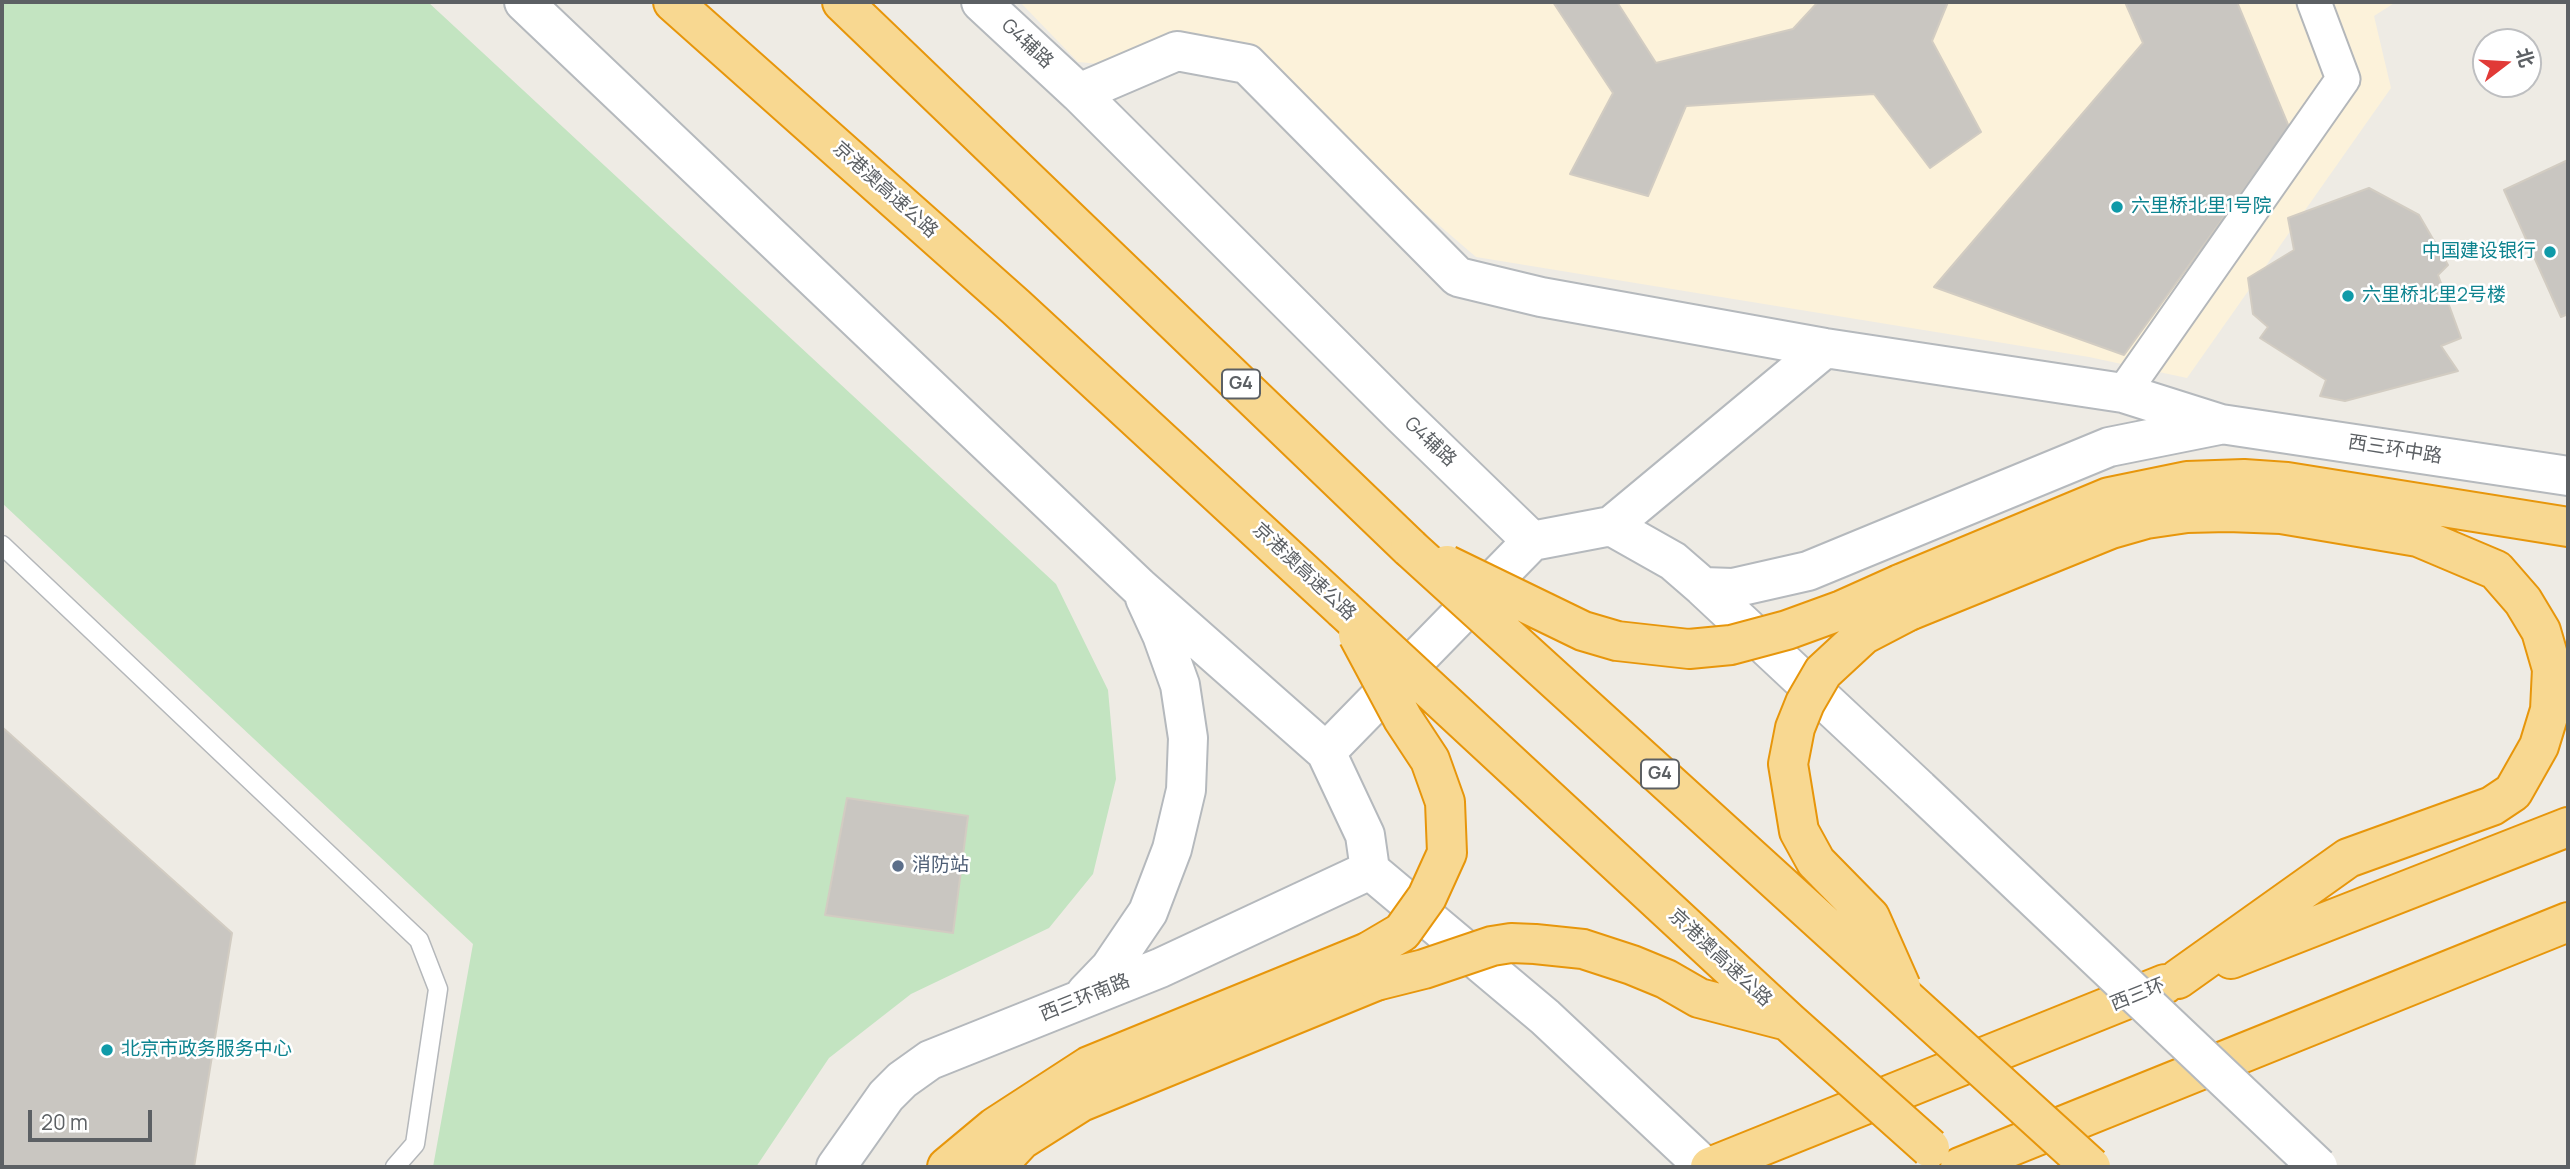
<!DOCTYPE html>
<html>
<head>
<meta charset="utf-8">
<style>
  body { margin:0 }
  #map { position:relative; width:2570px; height:1169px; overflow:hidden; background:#eeebe4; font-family:Manrope,"Noto Sans SC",sans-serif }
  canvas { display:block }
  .frame { position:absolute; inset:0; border:4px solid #5c6064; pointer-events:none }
  .north { position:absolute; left:2472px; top:28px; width:70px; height:70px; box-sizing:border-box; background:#fff; border:2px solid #bebfc1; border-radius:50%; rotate:73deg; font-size:19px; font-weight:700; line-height:28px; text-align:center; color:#5c6064 }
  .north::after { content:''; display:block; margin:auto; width:24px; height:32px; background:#e13a37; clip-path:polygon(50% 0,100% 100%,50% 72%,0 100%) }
  .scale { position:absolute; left:28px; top:1110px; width:124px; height:32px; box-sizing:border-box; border:4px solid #5c6064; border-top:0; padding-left:9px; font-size:21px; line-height:24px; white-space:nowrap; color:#5c6064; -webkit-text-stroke:5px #fff; paint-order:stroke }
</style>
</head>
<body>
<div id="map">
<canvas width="2570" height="1169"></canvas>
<div class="frame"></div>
<div class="north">北</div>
<div class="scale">20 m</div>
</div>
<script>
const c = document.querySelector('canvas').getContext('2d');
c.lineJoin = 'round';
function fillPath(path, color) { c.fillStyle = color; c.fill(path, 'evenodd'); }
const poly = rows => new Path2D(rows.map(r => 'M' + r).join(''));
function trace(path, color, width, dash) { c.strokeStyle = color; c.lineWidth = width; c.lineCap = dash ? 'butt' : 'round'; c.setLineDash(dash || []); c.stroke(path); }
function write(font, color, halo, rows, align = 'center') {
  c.font = font + ' Manrope,"Noto Sans SC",sans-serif'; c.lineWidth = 5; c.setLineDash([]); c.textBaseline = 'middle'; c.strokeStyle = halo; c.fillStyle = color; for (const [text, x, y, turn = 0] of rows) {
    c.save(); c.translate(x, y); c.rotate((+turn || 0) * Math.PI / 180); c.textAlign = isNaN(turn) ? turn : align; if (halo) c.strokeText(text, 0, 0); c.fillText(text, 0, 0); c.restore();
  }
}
const commercial = poly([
  [1020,2,2396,2,2374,16,2391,88,2187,378,2089,357,1476,257,1270,80,1078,62]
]);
const green = poly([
  [2,2,428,2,1056,584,1108,690,1116,779,1093,874,1049,928,911,994,829,1058,756,1167,433,1167,473,944,2,503]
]);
const building = poly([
  [1553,2,1617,2,1656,63,1793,29,1818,2,1948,2,1932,41,1981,132,1930,168,1874,94,1686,106,1648,196,1570,174,1613,93,1553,2],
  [2125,2,2237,2,2289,127,2124,355,1934,287,2143,43,2125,2],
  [2568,160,2568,314,2561,317,2504,190,2568,160],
  [2369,188,2419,215,2448,265,2438,275,2461,338,2441,346,2458,371,2345,401,2320,396,2326,380,2260,338,2268,327,2253,314,2248,278,2294,250,2288,218,2369,188],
  [2,727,232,933,194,1167,2,1167,2,727],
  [847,798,968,816,953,933,825,915,847,798]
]);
const lane = poly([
  [2,545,419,940,438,989,415,1144,395,1167]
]);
const street = poly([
  [2123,393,2343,79,2314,2]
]);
const secondary = poly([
  [524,2,1139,587,1326,752,1365,835,1370,870,1545,1017,1705,1167],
  [981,2,1079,93,1401,414,1532,541],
  [1079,93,1177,51,1247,64,1458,277,1541,297,1825,348,2123,393,2221,424,2568,476],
  [1611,526,1825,348],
  [1532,541,1611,526,1673,561,1703,587,1919,789],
  [1703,587,1733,588,1808,571,2109,447,2219,425],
  [1326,752,1532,541],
  [1086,993,1110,968,1148,912,1172,849,1186,790,1188,738,1180,685,1162,635,1145,598],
  [836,1167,886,1096,902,1080,930,1060,1160,968,1370,870]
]);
const highway = poly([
  [673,2,1016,307,1343,609],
  [842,2,1410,548],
  [1900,584,2109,497,2187,481,2244,479,2287,482,2568,527],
  [1909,611,2111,529,2146,519,2187,513,2228,512,2281,514,2418,537,2496,570,2523,601,2541,631,2552,669,2550,710,2539,746,2513,792,2492,806,2348,858,2178,979],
  [2231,959,2568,827],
  [947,1167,995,1127,1089,1066,1368,952],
  [996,1167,1021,1140,1081,1102,1376,981],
  [1710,1167,2165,984],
  [1960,1167,2568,922]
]);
const secondaryBridge = poly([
  [1919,789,2318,1167]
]);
const highwayBridge = poly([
  [1410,548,2091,1167],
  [1447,565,1583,631,1617,641,1689,649,1731,645,1787,630,1842,610,1900,584],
  [1343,609,1789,1022,1930,1148],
  [1358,635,1403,719,1430,760,1445,802,1447,853,1427,897,1402,932,1368,952],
  [1376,981,1424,969,1492,946,1511,943,1535,944,1583,949,1632,965,1666,979,1699,998,1784,1020],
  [1901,987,1870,917,1816,862,1799,831,1788,764,1795,728,1805,703,1823,672,1863,635,1909,611]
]);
const markers = [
  [2117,207,7,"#0f9aa8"],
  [2550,252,7,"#0f9aa8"],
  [2348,296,7,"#0f9aa8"],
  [898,866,7,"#5c6f8a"],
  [107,1050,7,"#0f9aa8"]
];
const shields = [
  [1241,384,38],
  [1660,774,38]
];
const shieldNames = [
  ["G4",1241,384],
  ["G4",1660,774]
];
const streetNames = [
  ["G4辅路",1027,44,43],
  ["京港澳高速公路",885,190,42],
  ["G4辅路",1430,442,43],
  ["西三环中路",2395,450,9],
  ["京港澳高速公路",1304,572,43],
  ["京港澳高速公路",1720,958,43],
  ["西三环",2138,995,-22],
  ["西三环南路",1085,998,-22]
];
const cultureNames = [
  ["六里桥北里1号院",2131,207],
  ["中国建设银行",2536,252,"right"],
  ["六里桥北里2号楼",2362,296],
  ["北京市政务服务中心",121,1050]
];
const serviceNames = [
  ["消防站",912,866]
];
fillPath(commercial, '#fcf2da');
fillPath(green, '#c3e4c1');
fillPath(building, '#c9c6c1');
trace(building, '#d2ccc2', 2);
trace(lane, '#b4b7ba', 21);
trace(street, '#b4b7ba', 37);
trace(secondary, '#b5b9bd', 42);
trace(highway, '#e7960b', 42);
trace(lane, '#fff', 18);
trace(street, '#fff', 33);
trace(secondary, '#fff', 38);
trace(highway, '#f8d891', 38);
trace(secondaryBridge, '#b5b9bd', 42, []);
trace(highwayBridge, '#e7960b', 42, []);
trace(secondaryBridge, '#fff', 38);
trace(highwayBridge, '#f8d891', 38);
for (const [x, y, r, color] of markers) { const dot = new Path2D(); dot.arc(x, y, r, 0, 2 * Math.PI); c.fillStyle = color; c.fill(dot); trace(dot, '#fff', 2.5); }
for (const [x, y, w] of shields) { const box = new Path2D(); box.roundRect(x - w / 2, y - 14.5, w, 29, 5); c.fillStyle = '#fff'; c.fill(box); trace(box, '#5c6064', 2); }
write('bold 18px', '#5c6064', null, shieldNames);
write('19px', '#5c6064', '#fff', streetNames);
write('19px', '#0d838f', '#fff', cultureNames, 'left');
write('19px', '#4e5e75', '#fff', serviceNames, 'left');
</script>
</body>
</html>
